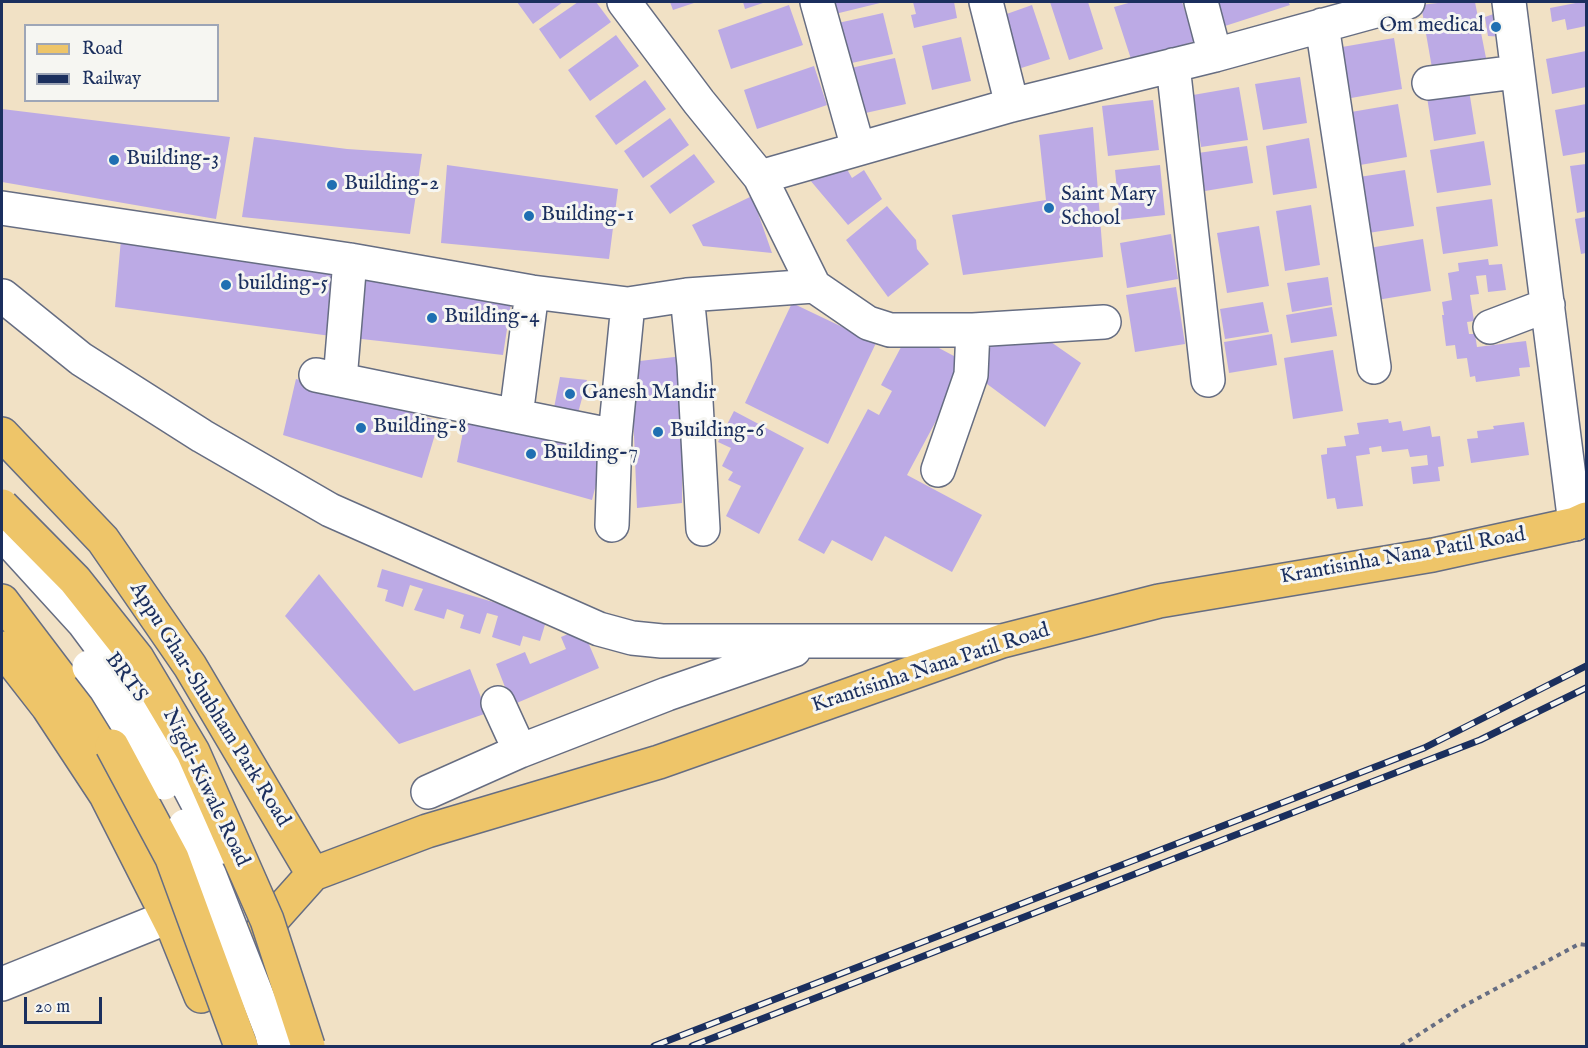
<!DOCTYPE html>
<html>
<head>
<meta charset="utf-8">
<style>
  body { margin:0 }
  #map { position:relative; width:1588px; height:1048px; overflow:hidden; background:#f1e1c5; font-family:"IM FELL English",serif }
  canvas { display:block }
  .frame { position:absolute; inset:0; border:3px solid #1b2f5e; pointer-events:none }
  .legend { position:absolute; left:24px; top:24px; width:195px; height:78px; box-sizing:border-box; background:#f6f6f2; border:2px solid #9ea6b7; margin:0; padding:8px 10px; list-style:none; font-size:18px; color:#1b2f5e }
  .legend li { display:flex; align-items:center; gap:12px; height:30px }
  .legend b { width:30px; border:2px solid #9ea6b7 }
  .scale { position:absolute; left:24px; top:997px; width:78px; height:27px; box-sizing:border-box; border:3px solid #1b2f5e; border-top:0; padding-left:8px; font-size:18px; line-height:21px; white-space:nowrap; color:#1b2f5e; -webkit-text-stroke:4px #f6f6f2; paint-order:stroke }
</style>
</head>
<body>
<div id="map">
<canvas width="1588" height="1048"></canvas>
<div class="frame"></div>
<ul class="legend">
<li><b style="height:8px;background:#eec569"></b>Road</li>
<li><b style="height:8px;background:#1b2f5e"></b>Railway</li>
</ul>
<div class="scale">20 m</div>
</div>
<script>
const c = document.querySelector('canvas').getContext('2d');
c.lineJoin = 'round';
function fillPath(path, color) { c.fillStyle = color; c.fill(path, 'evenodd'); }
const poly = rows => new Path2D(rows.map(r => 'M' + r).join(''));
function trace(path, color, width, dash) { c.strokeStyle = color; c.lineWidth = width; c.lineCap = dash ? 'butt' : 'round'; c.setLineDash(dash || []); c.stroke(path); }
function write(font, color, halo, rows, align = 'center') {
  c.font = font + ' "IM FELL English",serif'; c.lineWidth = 6; c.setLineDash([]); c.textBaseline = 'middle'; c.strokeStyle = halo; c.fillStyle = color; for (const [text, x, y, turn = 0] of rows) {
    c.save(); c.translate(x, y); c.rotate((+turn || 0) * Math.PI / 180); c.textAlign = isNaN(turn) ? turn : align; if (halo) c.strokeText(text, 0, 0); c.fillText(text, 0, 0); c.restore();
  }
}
const building = poly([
  [517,2,563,2,533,24],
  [578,2,596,2,611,22,560,59,539,29],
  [670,2,697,2,673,10],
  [743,2,766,2,745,9],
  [832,2,880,2,880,3,835,14],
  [913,2,954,2,957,18,914,28,911,15,916,14],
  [1050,2,1088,2,1103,49,1069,60],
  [1132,2,1182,2,1195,41,1132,62,1114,7],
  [1217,2,1288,2,1290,5,1225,26],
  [1446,2,1475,2,1486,58,1432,68,1421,5],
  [1581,2,1586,2,1586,26,1567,30,1565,19,1552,22,1550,8],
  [789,5,803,45,731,69,718,30],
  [1032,5,1050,59,1018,69,1001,16],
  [1505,10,1506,37,1488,36,1485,17],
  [883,13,893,54,847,64,838,23],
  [616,35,639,66,590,101,568,70],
  [961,37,971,81,932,90,922,46],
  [1394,38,1402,89,1351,98,1342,47],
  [1586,51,1586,87,1552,94,1546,59],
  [895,58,906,104,861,114,851,68],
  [814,66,827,105,757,129,744,90],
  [1300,77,1307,123,1263,130,1255,84],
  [645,80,666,109,616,145,595,116],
  [1468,84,1476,134,1434,141,1426,91],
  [1239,87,1248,140,1201,147,1193,95],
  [1153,100,1159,150,1108,156,1102,106],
  [1398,104,1407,157,1360,165,1351,112],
  [1586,104,1586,152,1563,156,1555,110],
  [2,109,230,137,216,219,2,182],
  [670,118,689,145,643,178,624,151],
  [1093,127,1103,257,963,275,952,215,1046,200,1039,135],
  [254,137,347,149,422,154,410,234,242,217],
  [1309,138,1317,188,1273,195,1266,146],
  [1484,141,1491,185,1437,193,1430,150],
  [1247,146,1253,183,1205,191,1198,153],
  [694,154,715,182,670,214,650,186],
  [844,164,852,178,864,170,882,199,848,225,804,173],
  [1586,164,1586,211,1577,213,1570,166],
  [447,165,618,189,609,259,441,243],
  [1160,165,1165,215,1120,220,1115,170],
  [1405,170,1414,226,1368,233,1359,177],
  [752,196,772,253,703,246,692,225],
  [1492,199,1498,246,1443,254,1436,207],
  [1311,205,1320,265,1285,271,1276,211],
  [887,206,916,240,917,249,929,264,888,297,846,240],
  [1586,217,1586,253,1581,254,1575,219],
  [1259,226,1269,286,1227,293,1217,233],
  [1171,234,1178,279,1127,288,1120,243],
  [121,239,338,264,331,336,115,307],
  [1423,239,1431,291,1377,300,1369,248],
  [1488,259,1489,265,1502,264,1506,290,1488,292,1486,275,1476,276,1479,294,1470,295,1474,321,1467,322,1469,334,1475,334,1477,347,1526,341,1530,367,1519,368,1520,376,1476,382,1475,376,1470,377,1467,358,1457,359,1455,345,1446,346,1442,315,1444,315,1442,302,1452,300,1448,273,1459,271,1458,263],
  [357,275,512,297,503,355,353,338],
  [1328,277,1332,305,1292,312,1287,283],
  [1176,287,1185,344,1135,352,1126,295],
  [1263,302,1269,332,1225,339,1220,309],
  [792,303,876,343,828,444,745,403],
  [1332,307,1337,336,1291,343,1286,315],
  [909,332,967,363,907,475,982,515,952,572,885,536,872,561,832,540,824,554,798,540,868,409,879,415,892,391,881,385],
  [1038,333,1081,363,1045,427,975,375,986,336],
  [1272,334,1277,365,1229,373,1224,342],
  [1333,350,1343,411,1293,419,1284,358],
  [683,356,682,503,637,508,631,362],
  [560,377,587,380,578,413,554,408],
  [296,379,439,421,422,478,283,435],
  [468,407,606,446,592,500,457,462],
  [734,411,804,448,759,534,726,516,741,486,728,480,733,472,722,466,731,448,718,442],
  [1388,419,1389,423,1401,421,1403,431,1430,426,1432,437,1440,436,1444,466,1438,467,1440,481,1413,484,1411,467,1428,465,1427,455,1410,457,1408,449,1382,452,1381,446,1369,448,1370,454,1356,456,1363,506,1337,509,1335,498,1327,499,1321,455,1327,454,1327,448,1346,446,1344,436,1359,434,1357,423],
  [1524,422,1529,455,1471,463,1467,439,1478,438,1477,431,1494,429,1493,426],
  [382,569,547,618,540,641,523,636,520,646,492,637,498,616,487,613,480,634,460,628,464,615,447,609,444,619,414,610,423,589,410,585,403,607,385,601,388,590,377,587],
  [319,574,414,691,470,669,487,713,399,744,285,616],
  [582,628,599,668,512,705,496,664,525,652,530,664,566,649,561,637]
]);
const path = poly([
  [1401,1046,1460,1008,1579,944,1586,945]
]);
const minor = poly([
  [624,2,699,102,760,177,814,286,868,323,890,330,973,330,1104,322],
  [817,2,858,148],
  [986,2,1012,105],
  [1201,2,1215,55],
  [1509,2,1575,524],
  [1322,25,1374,367],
  [1173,65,1208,380],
  [1429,83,1516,72],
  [760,177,1012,105,1215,55,1408,2],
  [2,208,350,260,532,292,628,304,687,295,814,286],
  [687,295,694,365,703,529],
  [3,296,81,359,202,436,330,510,599,629,632,638,662,641,997,641],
  [1490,327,1548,305],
  [316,375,516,416,532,292],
  [340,380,350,260],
  [516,416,615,436,628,304],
  [938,470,971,375,973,330],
  [612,525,615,436],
  [498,703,520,751],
  [428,792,520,751,667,694,794,650],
  [2,984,168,917]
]);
const major = poly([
  [2,434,103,540,190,666,313,874],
  [2,601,112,746],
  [2,648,48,707,106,795,174,929,201,996,229,968,313,874,427,831,659,762,1002,641,1159,601,1433,555,1575,524,1586,519]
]);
const rail = poly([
  [654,1046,1424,748,1586,666],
  [692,1046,1480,740,1586,688]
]);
const minorBridge = poly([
  [2,533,84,623,148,709,206,819,218,848],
  [89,667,106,689,164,783],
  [185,826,210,876,271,1031,275,1046]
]);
const majorBridge = poly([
  [2,506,75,580,137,658,193,752,267,920,308,1046],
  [112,746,172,858,241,1046]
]);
const markers = [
  [1496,27,6,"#1f6fb2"],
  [114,160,6,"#1f6fb2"],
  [332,185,6,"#1f6fb2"],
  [1049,208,6,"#1f6fb2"],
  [529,216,6,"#1f6fb2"],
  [226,285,6,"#1f6fb2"],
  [432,318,6,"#1f6fb2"],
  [570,394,6,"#1f6fb2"],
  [361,428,6,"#1f6fb2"],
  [658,432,6,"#1f6fb2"],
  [531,454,6,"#1f6fb2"]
];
const poiNames = [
  ["Om medical",1484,27,"right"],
  ["Building-3",126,160],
  ["Building-2",344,185],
  ["Saint Mary",1061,196],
  ["School",1061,220],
  ["Building-1",541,216],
  ["building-5",238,285],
  ["Building-4",444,318],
  ["Ganesh Mandir",582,394],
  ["Building-8",373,428],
  ["Building-6",670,432],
  ["Building-7",543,454]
];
const streetNames = [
  ["Krantisinha Nana Patil Road",1403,557,-10],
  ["Krantisinha Nana Patil Road",931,669,-18],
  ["BRTS",125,678,54],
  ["Appu Ghar-Shubham Park Road",209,705,58],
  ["Nigdi-Kiwale Road",205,788,64]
];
fillPath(building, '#bcaae5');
trace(minor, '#666d82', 36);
trace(major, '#666d82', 36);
trace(path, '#666d82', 4, [4.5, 4.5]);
trace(minor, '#fff', 33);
trace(major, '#eec569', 33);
trace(rail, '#1b2f5e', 7);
trace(rail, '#f6f6f2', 4.5, [14]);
trace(minorBridge, '#666d82', 36, []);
trace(majorBridge, '#666d82', 36, []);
trace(minorBridge, '#fff', 33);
trace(majorBridge, '#eec569', 33);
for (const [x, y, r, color] of markers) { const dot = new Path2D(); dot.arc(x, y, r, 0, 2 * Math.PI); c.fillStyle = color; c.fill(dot); trace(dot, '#f6f6f2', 2); }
write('21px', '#1b2f5e', '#f6f6f2', poiNames, 'left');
write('21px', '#1b2f5e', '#f6f6f2', streetNames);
</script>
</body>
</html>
